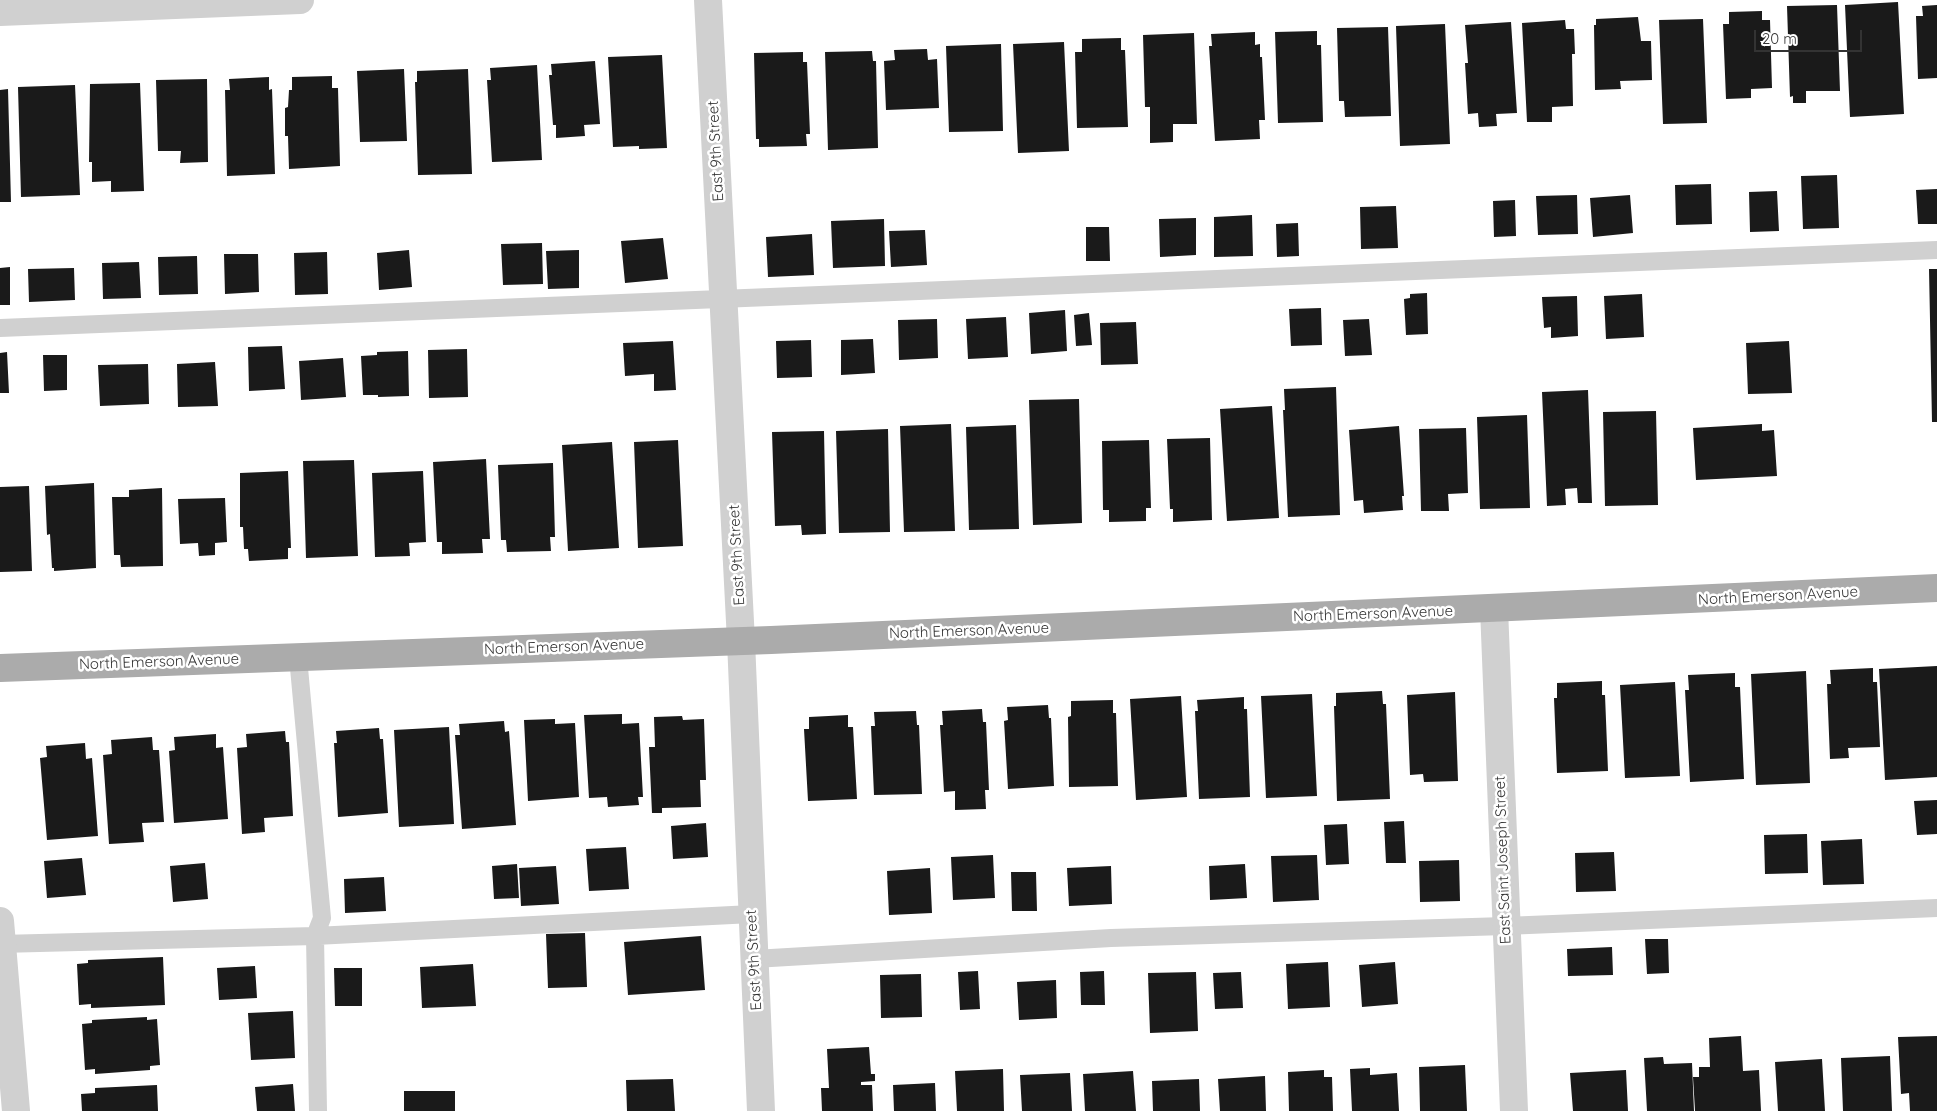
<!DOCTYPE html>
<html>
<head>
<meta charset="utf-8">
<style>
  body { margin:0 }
  #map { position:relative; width:1937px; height:1111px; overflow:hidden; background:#fff; font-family:Quicksand,sans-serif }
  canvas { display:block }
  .scale { position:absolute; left:1754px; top:30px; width:108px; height:22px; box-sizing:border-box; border:2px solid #333; border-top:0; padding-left:6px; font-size:15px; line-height:18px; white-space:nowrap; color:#333; -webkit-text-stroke:4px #fff; paint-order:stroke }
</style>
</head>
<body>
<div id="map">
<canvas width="1937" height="1111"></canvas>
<div class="scale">20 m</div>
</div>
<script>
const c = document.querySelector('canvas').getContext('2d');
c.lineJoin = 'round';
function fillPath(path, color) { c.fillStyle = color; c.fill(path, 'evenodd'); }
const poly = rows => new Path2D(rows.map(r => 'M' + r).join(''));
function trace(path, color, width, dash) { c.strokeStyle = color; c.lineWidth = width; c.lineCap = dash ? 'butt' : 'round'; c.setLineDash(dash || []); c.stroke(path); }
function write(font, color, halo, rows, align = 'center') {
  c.font = font + ' Quicksand,sans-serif'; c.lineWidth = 5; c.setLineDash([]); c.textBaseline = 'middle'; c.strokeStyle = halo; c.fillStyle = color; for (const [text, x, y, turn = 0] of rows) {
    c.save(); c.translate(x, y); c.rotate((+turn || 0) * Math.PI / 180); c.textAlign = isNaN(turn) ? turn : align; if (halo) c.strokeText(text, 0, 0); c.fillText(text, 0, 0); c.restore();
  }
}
const building = poly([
  [1898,2,1904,114,1850,117,1845,5],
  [1837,5,1840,91,1806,91,1806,103,1793,103,1793,96,1790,97,1787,6],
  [1937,5,1937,78,1918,79,1916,16,1923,16,1922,6],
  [1762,11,1762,20,1770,20,1772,88,1751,89,1751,98,1726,99,1723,24,1729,24,1729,12],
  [1638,17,1641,41,1651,41,1652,80,1620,81,1621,89,1595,90,1594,25,1596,25,1596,19],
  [1703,19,1707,123,1663,124,1659,20],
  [1565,20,1566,29,1574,29,1575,54,1572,54,1573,106,1552,107,1552,122,1527,122,1522,23],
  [1511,22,1517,113,1496,114,1497,126,1479,127,1478,113,1468,114,1465,63,1468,63,1465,25],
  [1445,24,1450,144,1400,146,1396,26],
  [1388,27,1391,116,1345,117,1344,101,1339,101,1337,28],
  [1317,31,1317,45,1321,45,1323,122,1278,123,1275,32],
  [1255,32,1255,45,1260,44,1260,57,1262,57,1265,120,1259,120,1260,139,1215,141,1209,46,1212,46,1211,34],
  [1194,33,1197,124,1173,124,1173,142,1150,143,1150,107,1145,107,1143,35],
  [1121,38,1121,50,1125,50,1128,127,1077,128,1075,52,1082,52,1082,39],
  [1064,42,1069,151,1018,153,1013,44],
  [1001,44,1003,131,949,132,946,46],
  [927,49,928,60,937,59,939,108,886,110,884,61,895,60,894,50],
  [872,51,873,61,876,61,878,148,828,150,825,52],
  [803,52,803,62,807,62,810,134,806,134,807,146,759,147,759,139,756,139,754,53],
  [662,55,667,148,639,149,639,146,613,147,608,57],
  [595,61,600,124,584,125,585,136,556,138,556,125,553,125,549,75,552,75,551,64],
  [537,65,542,160,492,162,487,80,491,80,490,68],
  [404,69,407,141,360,142,357,71],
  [468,69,472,174,418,175,415,82,417,82,417,71],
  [332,76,332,88,338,88,340,166,289,169,288,136,285,136,285,108,288,107,289,90,292,90,292,77],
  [269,77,269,90,272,89,275,174,227,176,225,90,230,90,229,79],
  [207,79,208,162,180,163,181,151,158,151,156,80],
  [140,83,144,191,111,192,111,181,92,182,92,162,89,162,90,84],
  [75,85,80,195,21,197,18,87],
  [8,89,11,202,0,202,0,90],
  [1837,175,1839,228,1803,229,1801,176],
  [1711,184,1712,224,1676,225,1675,185],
  [1937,189,1937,224,1918,224,1916,190],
  [1777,191,1779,231,1750,232,1749,192],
  [1577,195,1578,234,1538,235,1536,196],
  [1630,195,1633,233,1593,237,1590,198],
  [1515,200,1516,236,1494,237,1493,201],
  [1396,206,1398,248,1361,249,1360,207],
  [1252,215,1253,256,1214,257,1214,217],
  [1196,218,1196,255,1160,257,1159,219],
  [884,219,885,266,833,268,831,221],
  [1298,223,1299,256,1277,257,1276,224],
  [1086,227,1109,227,1110,261,1086,261],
  [925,230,927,265,891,267,889,231],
  [812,234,814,275,768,277,766,237],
  [663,238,668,279,625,283,621,241],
  [542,243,543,284,503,285,501,244],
  [409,250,412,287,379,290,377,253],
  [579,250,579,288,548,289,546,251],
  [327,252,328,294,295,295,294,253],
  [224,254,258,254,259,292,225,294],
  [197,256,198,294,159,295,158,257],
  [139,262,141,298,103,299,102,263],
  [10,267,10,305,0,305,0,268],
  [74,268,75,300,29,302,28,269],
  [1929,269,1937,269,1937,422,1932,422],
  [1427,293,1428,334,1406,335,1404,299,1410,298,1410,294],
  [1642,294,1644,337,1606,339,1604,296],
  [1577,296,1578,336,1551,338,1551,327,1544,328,1542,297],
  [1321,308,1322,345,1291,346,1289,309],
  [1065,310,1067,351,1031,354,1029,313],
  [1089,313,1092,345,1076,346,1074,315],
  [1006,317,1008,357,968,359,966,319],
  [937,319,938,358,899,360,898,320],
  [1369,319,1372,355,1345,356,1343,320],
  [1136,322,1138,364,1101,365,1100,323],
  [873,339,875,373,841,375,841,340],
  [811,340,812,377,777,378,776,341],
  [673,341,676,390,654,391,654,374,625,376,623,343],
  [1789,341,1792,393,1748,394,1746,343],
  [282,346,285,389,249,391,248,347],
  [467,349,468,397,429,398,428,350],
  [408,351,409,396,378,397,378,395,363,395,361,356,377,355,377,352],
  [7,352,9,393,0,393,0,353],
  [43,355,67,355,67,390,44,391],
  [343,358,346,397,301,400,299,361],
  [215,362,218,406,178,407,177,364],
  [148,364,149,404,100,406,98,365],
  [1336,387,1340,515,1288,517,1283,410,1285,410,1284,389],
  [1588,390,1592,503,1578,503,1577,488,1565,489,1566,505,1547,506,1542,392],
  [1079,399,1082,523,1033,525,1029,400],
  [1272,406,1279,518,1227,521,1220,409],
  [1656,411,1658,505,1605,506,1603,412],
  [1527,415,1530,508,1480,509,1477,417],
  [951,424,955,531,904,532,900,426],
  [1762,424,1762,431,1774,430,1777,476,1696,480,1693,428],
  [1016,425,1019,529,969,530,966,427],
  [1399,426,1404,496,1402,496,1403,510,1364,513,1363,500,1354,501,1349,430],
  [1466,428,1468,493,1448,494,1449,511,1421,511,1419,429],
  [888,429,890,532,839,533,836,431],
  [824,431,826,534,802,535,801,525,775,526,772,432],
  [1210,438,1212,520,1173,522,1173,509,1170,509,1167,439],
  [678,440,683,546,638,548,634,442],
  [1149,440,1151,508,1146,508,1146,521,1109,522,1109,510,1103,510,1102,441],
  [612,442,619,548,568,551,562,445],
  [486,459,490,539,482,539,483,553,442,554,442,542,437,542,433,462],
  [354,460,358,556,306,558,303,461],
  [553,463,555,537,550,537,551,551,507,552,506,540,501,540,498,465],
  [288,471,291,548,288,548,288,559,249,561,248,549,244,549,243,527,240,527,240,473],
  [423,471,426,542,409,543,410,556,375,557,372,473],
  [94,483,96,568,54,571,54,568,52,568,50,534,47,535,45,486],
  [29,486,32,571,0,572,0,487],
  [162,488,163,566,121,567,120,555,114,555,112,497,129,497,129,490],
  [225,498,227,542,215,543,215,555,199,556,198,543,180,544,178,499],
  [1937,666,1937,777,1885,780,1879,669],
  [1873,668,1873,682,1877,682,1880,747,1848,748,1849,758,1830,759,1827,684,1831,684,1830,670],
  [1806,671,1810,783,1756,785,1751,674],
  [1735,673,1735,687,1740,687,1744,779,1690,782,1685,690,1689,690,1688,675],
  [1602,681,1602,695,1605,695,1608,771,1557,773,1554,698,1557,698,1557,683],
  [1675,682,1680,776,1625,778,1620,685],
  [1382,691,1383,704,1386,704,1390,799,1337,801,1334,706,1336,706,1336,693],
  [1455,692,1458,781,1424,782,1423,774,1410,775,1407,695],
  [1312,694,1317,796,1266,798,1261,696],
  [1181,696,1187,797,1136,800,1130,699],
  [1244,697,1244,709,1247,709,1250,797,1199,799,1195,711,1198,711,1197,700],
  [1113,700,1113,713,1116,713,1118,786,1069,787,1068,717,1071,716,1071,701],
  [1048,705,1049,718,1051,718,1054,786,1008,789,1004,721,1008,720,1007,707],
  [982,709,983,722,986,722,989,790,985,790,986,809,955,810,955,791,944,792,940,725,943,725,942,711],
  [916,711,917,725,919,725,922,794,874,795,871,726,875,726,874,712],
  [622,714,622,724,639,723,643,797,638,797,639,805,608,807,607,797,589,798,584,715],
  [848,715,848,727,853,727,857,799,808,801,804,729,809,729,809,717],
  [682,716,683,720,704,719,706,780,700,780,701,807,662,808,662,813,652,813,649,747,655,747,654,717],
  [555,719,555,724,575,723,579,797,528,801,524,720],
  [504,721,505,732,509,731,516,825,462,829,455,735,460,735,459,724],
  [449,727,454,824,399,827,394,730],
  [379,728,380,739,383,739,388,813,338,817,334,743,337,743,336,731],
  [285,731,286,742,289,742,293,816,264,818,265,832,242,834,237,748,247,747,246,734],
  [216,734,216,748,223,747,228,819,174,823,169,751,175,750,174,737],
  [152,737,153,750,159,750,164,822,142,823,144,842,109,844,103,755,112,754,111,740],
  [85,743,86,759,92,758,98,836,47,840,40,758,47,757,46,746],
  [1937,800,1937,834,1917,835,1914,801],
  [1404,821,1406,863,1386,863,1384,822],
  [706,823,708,857,673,859,671,826],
  [1347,824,1349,864,1326,865,1324,825],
  [1807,834,1808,873,1765,874,1764,835],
  [1862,839,1864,884,1823,885,1821,841],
  [626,847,629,889,589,891,586,849],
  [1614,852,1616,891,1576,892,1575,853],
  [993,855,995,898,953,900,951,857],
  [1317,855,1319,900,1273,902,1271,856],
  [82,858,86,895,47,898,44,861],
  [1459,860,1460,901,1420,902,1419,861],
  [205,863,208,899,173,902,170,866],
  [517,864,519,898,494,899,492,866],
  [1245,864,1247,898,1210,900,1209,866],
  [556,866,559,904,521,906,519,868],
  [1111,866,1112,904,1069,906,1067,868],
  [930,868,932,913,889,915,887,871],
  [1011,872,1036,872,1037,911,1012,911],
  [384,877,386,911,345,913,344,879],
  [585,933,587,987,548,988,546,934],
  [701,936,705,990,628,995,624,942],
  [1645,939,1668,939,1669,973,1647,974],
  [1612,947,1613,975,1568,976,1567,949],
  [163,957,165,1005,91,1008,91,1004,79,1005,77,964,88,963,88,960],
  [1328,962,1330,1007,1288,1009,1286,964],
  [1395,962,1398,1004,1362,1007,1359,965],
  [473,964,476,1006,422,1008,420,967],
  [255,966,257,998,219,1000,217,968],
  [334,968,362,968,362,1006,335,1006],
  [978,971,980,1009,960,1010,958,972],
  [1104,971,1105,1005,1081,1005,1080,972],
  [1196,972,1198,1031,1150,1033,1148,973],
  [1241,972,1243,1008,1215,1009,1213,973],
  [921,974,922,1017,881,1018,880,975],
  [1056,980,1057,1018,1019,1020,1017,982],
  [293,1011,295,1058,251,1060,248,1013],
  [147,1017,147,1020,157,1019,160,1065,150,1066,150,1070,95,1074,95,1069,85,1070,82,1024,92,1023,92,1020],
  [1741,1036,1743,1071,1759,1070,1761,1111,1695,1111,1693,1077,1699,1077,1699,1067,1710,1067,1709,1038],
  [1937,1036,1937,1111,1910,1111,1909,1093,1901,1094,1898,1037],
  [869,1047,871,1074,875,1074,875,1081,861,1082,861,1085,872,1085,873,1111,822,1111,821,1088,829,1088,827,1049],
  [1890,1056,1892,1111,1843,1111,1841,1058],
  [1663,1057,1664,1064,1692,1063,1694,1111,1647,1111,1644,1058],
  [1822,1059,1825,1111,1778,1111,1775,1062],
  [1465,1065,1467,1111,1420,1111,1419,1067],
  [1370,1068,1370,1075,1397,1073,1399,1111,1352,1111,1350,1069],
  [1003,1069,1004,1111,957,1111,955,1071],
  [1324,1070,1324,1077,1332,1077,1333,1111,1289,1111,1288,1072],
  [1626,1070,1628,1111,1573,1111,1570,1073],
  [1133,1071,1136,1111,1085,1111,1083,1074],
  [1070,1073,1072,1111,1022,1111,1020,1075],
  [1265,1076,1266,1111,1220,1111,1218,1079],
  [673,1079,675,1111,627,1111,626,1080],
  [1199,1079,1200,1111,1153,1111,1152,1081],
  [935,1083,936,1111,894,1111,893,1085],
  [293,1084,295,1111,257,1111,255,1087],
  [157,1085,158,1111,82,1111,81,1094,95,1093,95,1088],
  [404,1091,455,1091,455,1111,404,1111]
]);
const service = poly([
  [0,328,1937,250],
  [298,657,322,918,315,936,318,1111],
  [0,944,315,936,752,914],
  [754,959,1111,938,1505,926,1937,908]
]);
const minor = poly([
  [708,0,741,641,761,1111],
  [0,12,300,0],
  [1494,608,1514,1111],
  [0,921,16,1111]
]);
const primary = poly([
  [0,668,771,640,1937,588]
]);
const streetNames = [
  ["East 9th Street",716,151,-93],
  ["East 9th Street",737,555,-93],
  ["North Emerson Avenue",1778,596,-3],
  ["North Emerson Avenue",1373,614,-2],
  ["North Emerson Avenue",969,631,-2],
  ["North Emerson Avenue",564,647,-2],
  ["North Emerson Avenue",159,662,-2],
  ["East Saint Joseph Street",1503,860,-92],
  ["East 9th Street",754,960,-93]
];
fillPath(building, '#1a1a1a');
trace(service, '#d0d0d0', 18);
trace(minor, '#d0d0d0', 28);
trace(primary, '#ababab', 28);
write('15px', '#333', '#fff', streetNames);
</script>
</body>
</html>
